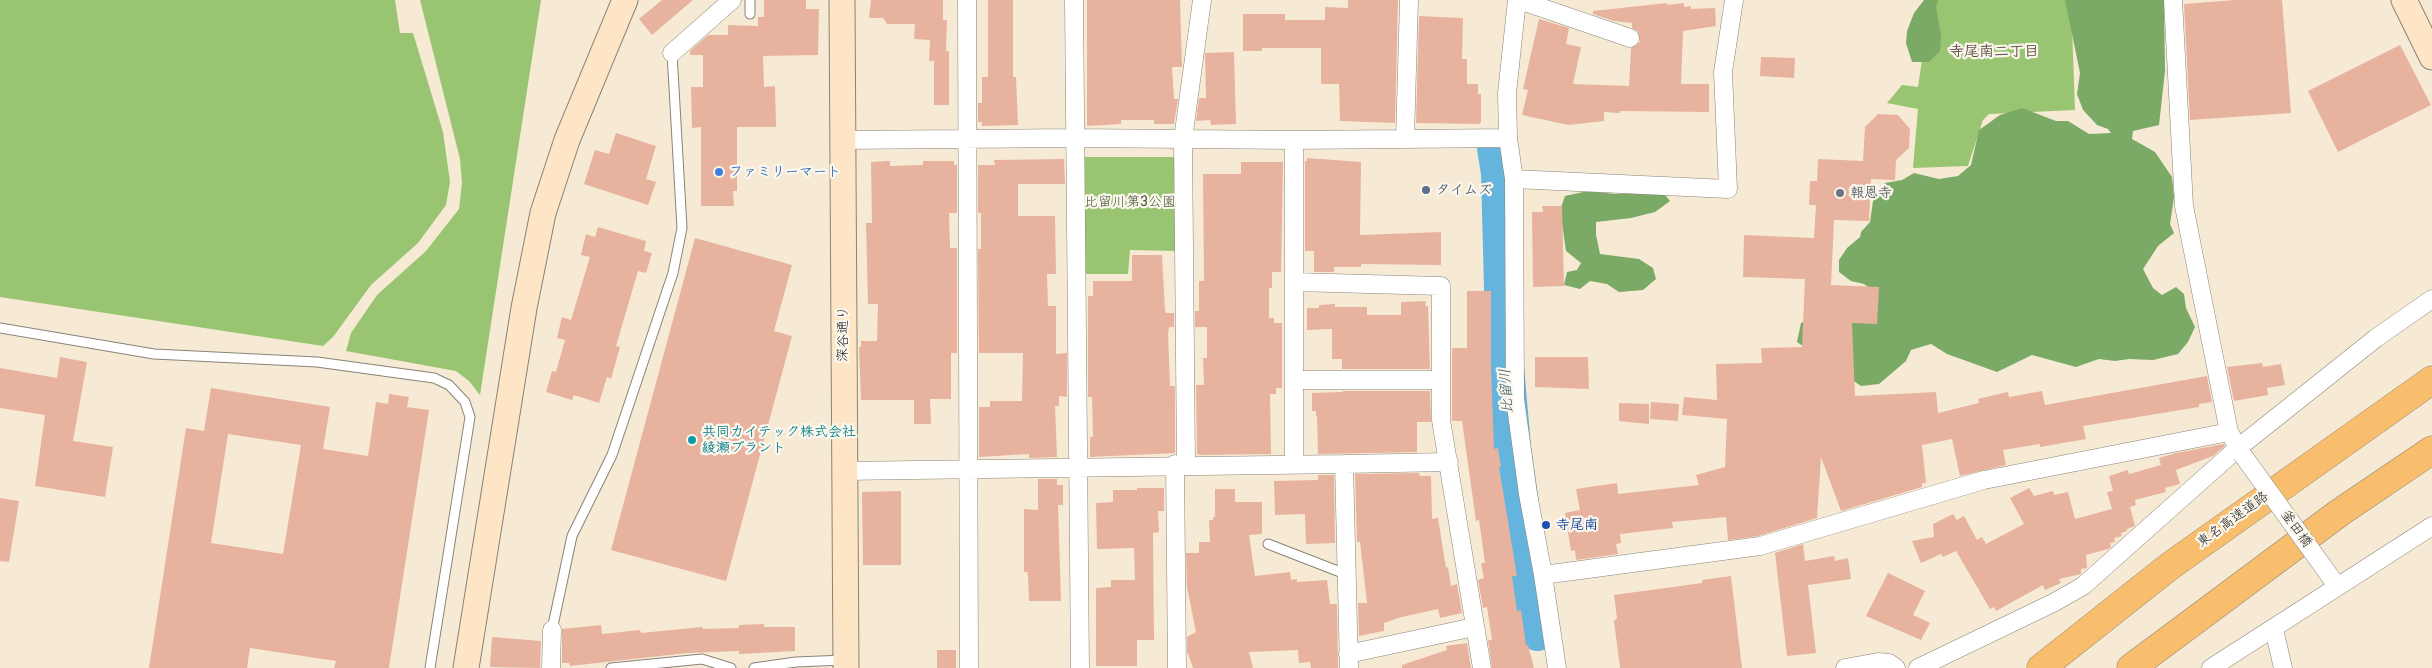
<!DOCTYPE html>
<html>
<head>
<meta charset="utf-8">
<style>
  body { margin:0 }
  canvas { display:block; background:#f6ead4 }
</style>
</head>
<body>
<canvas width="2432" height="668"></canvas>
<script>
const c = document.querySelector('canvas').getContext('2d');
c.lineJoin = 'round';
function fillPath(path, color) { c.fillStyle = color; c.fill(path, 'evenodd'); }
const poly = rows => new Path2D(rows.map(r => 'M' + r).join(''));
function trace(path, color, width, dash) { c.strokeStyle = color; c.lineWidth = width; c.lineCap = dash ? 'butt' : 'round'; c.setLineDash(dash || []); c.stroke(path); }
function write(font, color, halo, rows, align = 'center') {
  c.font = font + ' Pangolin,"Klee One",sans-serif'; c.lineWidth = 4.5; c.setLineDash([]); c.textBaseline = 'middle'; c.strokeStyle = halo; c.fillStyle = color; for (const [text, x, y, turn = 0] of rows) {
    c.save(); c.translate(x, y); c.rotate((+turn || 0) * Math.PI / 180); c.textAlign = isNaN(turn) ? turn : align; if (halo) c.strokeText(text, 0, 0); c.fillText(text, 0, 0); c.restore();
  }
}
const green = poly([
  [0,0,395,0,400,33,413,33,443,132,450,182,446,205,418,243,371,285,333,337,323,346,0,297],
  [420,0,541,0,480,395,469,381,456,371,346,351,351,333,377,295,426,251,459,209,462,183,460,159],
  [1931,0,2071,0,2075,110,1989,114,1983,120,1968,166,1913,168,1918,109,1887,103,1902,85,1918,87],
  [1085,157,1175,157,1175,251,1130,250,1128,274,1085,274]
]);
const forest = poly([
  [1924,0,1938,0,1936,7,1941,35,1940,51,1929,62,1912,62,1906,43,1907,31,1914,13],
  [2065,0,2164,0,2165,71,2159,125,2133,131,2132,139,2155,152,2172,177,2174,197,2170,224,2174,233,2158,246,2143,269,2153,288,2162,295,2176,287,2184,294,2186,308,2195,327,2188,342,2178,354,2153,360,2129,359,2115,361,2099,359,2076,367,2032,355,1997,372,1947,354,1931,344,1911,350,1906,361,1879,384,1861,386,1797,342,1801,323,1874,291,1864,284,1851,281,1839,272,1839,260,1847,248,1860,237,1861,232,1870,222,1874,194,1885,183,1902,180,1914,173,1939,179,1958,176,1971,165,1979,130,2000,115,2022,108,2056,121,2068,121,2089,134,2111,133,2108,129,2097,125,2083,110,2077,94,2080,73],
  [1588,191,1615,194,1662,191,1670,201,1655,212,1631,218,1596,222,1596,235,1600,254,1639,259,1653,268,1656,279,1643,290,1619,292,1607,284,1590,281,1580,289,1564,285,1567,272,1577,270,1581,263,1566,251,1560,210,1565,196]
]);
const river = poly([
  [1496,148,1500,173,1505,367,1512,447,1538,632]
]);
const building = poly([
  [662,0,693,0,652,35,639,19],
  [764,0,806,0,806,9,819,9,818,55,763,56,764,87,775,86,776,127,737,127,737,191,733,191,734,206,701,206,701,127,692,128,691,87,703,87,703,55,690,55,690,51,708,35,728,35,728,25,758,26,758,17,764,17],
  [871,0,943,0,943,20,947,20,946,51,949,51,949,105,934,105,934,61,929,61,930,40,914,39,915,24,887,24,883,18,869,18],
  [988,0,1013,0,1013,77,1016,77,1018,125,982,126,982,122,978,122,978,103,982,103,982,77,988,77],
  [1087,0,1180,0,1182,67,1172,67,1174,99,1178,99,1174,124,1154,124,1154,120,1121,120,1121,124,1087,126],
  [1348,0,1398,0,1395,123,1340,121,1339,84,1321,84,1321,48,1262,48,1262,51,1243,51,1243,14,1285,14,1285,20,1325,20,1325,7,1348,8],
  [2235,0,2282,0,2291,113,2190,120,2184,4],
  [1667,3,1667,5,1684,3,1684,7,1691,6,1691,9,1715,8,1716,26,1683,31,1681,84,1709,84,1709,112,1620,111,1620,113,1604,112,1604,121,1568,125,1522,115,1528,90,1523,89,1539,19,1569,28,1566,44,1581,47,1573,84,1629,86,1631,48,1640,42,1638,31,1632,28,1632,23,1614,21,1593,14,1593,11],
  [1419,16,1463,18,1462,59,1467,59,1467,84,1478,84,1478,94,1481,94,1481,122,1479,124,1416,123],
  [2400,45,2431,105,2338,152,2308,91],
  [1234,52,1236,124,1211,125,1210,120,1196,121,1199,98,1206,98,1205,53],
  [1761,57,1795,58,1794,78,1760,76],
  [1878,114,1898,115,1910,129,1909,148,1896,160,1895,180,1871,179,1869,221,1834,220,1831,285,1879,287,1877,324,1852,323,1855,396,1936,392,1938,413,1979,403,1978,399,2008,392,2009,397,2042,391,2045,405,2207,376,2212,402,2199,404,2199,407,2083,426,2086,439,2040,447,2040,444,2003,450,2006,465,1960,476,1952,439,1922,445,1926,483,1922,483,1922,487,1841,511,1821,457,1817,518,1758,536,1728,540,1726,517,1672,522,1673,528,1620,534,1621,543,1616,544,1618,554,1576,560,1575,550,1571,551,1565,513,1580,510,1576,489,1617,483,1618,494,1699,485,1696,475,1725,467,1727,419,1682,415,1684,397,1717,400,1716,364,1762,363,1761,348,1802,347,1805,279,1743,277,1744,235,1814,238,1816,205,1809,205,1810,181,1817,181,1818,159,1863,161,1865,127],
  [616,133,656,146,646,179,656,182,648,205,584,184,595,150,609,154],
  [1307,158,1361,162,1360,235,1441,232,1441,265,1361,264,1361,267,1334,267,1334,272,1314,272,1314,251,1305,251,1305,161,1307,161],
  [1064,159,1065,184,1018,184,1018,216,1055,216,1056,274,1047,274,1048,306,1056,306,1056,354,1067,353,1067,397,1059,396,1059,406,1055,406,1057,457,1029,458,1029,454,979,457,979,407,990,407,990,401,1022,401,1023,353,979,353,978,249,981,249,981,213,978,213,978,165,995,165,994,160],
  [890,161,890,166,923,165,923,161,954,161,954,165,957,165,957,213,949,213,950,248,957,248,957,353,951,353,951,399,930,399,931,424,914,424,914,400,861,400,859,347,861,347,861,341,877,341,878,304,868,304,866,223,872,223,871,162],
  [1241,162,1283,162,1281,272,1272,272,1272,288,1269,288,1269,318,1274,318,1274,323,1282,323,1282,388,1276,388,1276,394,1270,394,1271,454,1200,455,1197,454,1196,385,1204,385,1203,358,1207,358,1207,327,1195,327,1195,311,1199,311,1199,281,1204,281,1203,174,1241,174],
  [1542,206,1562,206,1564,286,1533,287,1532,212,1543,212],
  [598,227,646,241,644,251,652,253,646,273,638,271,616,346,620,347,611,379,607,377,599,403,574,395,572,400,546,392,552,371,556,372,565,340,557,338,562,317,571,320,590,257,581,255,586,234,595,237],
  [695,238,792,265,774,331,792,336,726,581,611,550],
  [1132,255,1162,255,1165,311,1166,313,1174,313,1174,327,1169,327,1168,333,1170,386,1175,386,1175,453,1090,457,1090,437,1093,437,1092,397,1088,397,1088,296,1093,296,1093,281,1132,281],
  [1467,291,1491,291,1491,368,1494,449,1498,448,1501,467,1499,467,1517,576,1512,576,1517,611,1521,610,1526,645,1528,645,1534,668,1492,668,1488,640,1492,640,1487,607,1483,608,1478,580,1484,578,1481,563,1485,563,1479,520,1476,521,1462,421,1452,421,1452,348,1467,348],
  [1426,301,1425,306,1428,306,1430,369,1342,369,1342,359,1332,359,1332,329,1307,330,1307,308,1319,308,1319,305,1335,304,1335,307,1367,307,1367,315,1401,315,1401,302],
  [60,357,87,362,73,441,113,447,105,497,35,486,45,415,0,408,0,368,57,378],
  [1535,357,1588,357,1589,389,1535,387],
  [2262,363,2263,367,2281,364,2285,385,2267,388,2268,395,2234,401,2227,367],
  [211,388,330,407,323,449,368,456,376,402,388,404,389,394,409,397,407,407,429,410,389,668,334,668,336,661,250,648,247,668,149,668,186,428,204,431],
  [228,434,301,445,283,554,211,543],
  [1343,391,1430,391,1431,422,1417,422,1417,452,1318,454,1317,416,1316,416,1316,411,1312,411,1312,393,1343,392],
  [1651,402,1679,404,1678,421,1650,419],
  [1619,403,1649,404,1649,424,1619,421],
  [2224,444,2225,446,2213,456,2176,470,2180,484,2165,488,2166,492,2135,500,2136,505,2130,507,2135,526,2127,529,2127,531,2121,533,2122,536,2114,538,2115,542,2110,543,2111,547,2108,549,2086,555,2087,568,2081,569,2081,574,2059,579,2061,583,2045,590,2043,585,1996,611,1994,607,1990,609,1956,551,1943,557,1941,554,1921,563,1912,541,1934,537,1933,524,1953,514,1957,520,1964,516,1977,540,1982,537,1986,544,2024,524,2010,498,2029,488,2034,496,2053,491,2054,495,2068,492,2075,519,2112,509,2107,492,2113,491,2109,476,2128,470,2129,474,2161,465,2159,458,2176,453],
  [1419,473,1420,476,1431,476,1432,519,1438,518,1446,568,1448,567,1451,586,1457,584,1462,613,1440,618,1438,609,1398,618,1384,623,1384,631,1359,636,1358,603,1367,603,1360,542,1357,542,1355,474],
  [1318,475,1334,475,1335,543,1306,544,1305,514,1275,515,1274,481,1318,480],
  [1038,479,1057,479,1057,485,1063,485,1063,505,1058,505,1061,601,1029,601,1028,576,1027,572,1024,572,1024,509,1038,510],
  [1137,488,1164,488,1164,511,1158,511,1159,532,1153,533,1154,640,1137,640,1137,666,1096,666,1096,588,1111,587,1111,580,1135,580,1134,548,1097,549,1096,503,1113,502,1113,490,1137,490],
  [1215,489,1235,489,1235,502,1262,502,1262,534,1249,535,1255,576,1290,572,1291,580,1297,579,1297,582,1327,580,1330,604,1337,604,1338,668,1311,668,1310,662,1299,663,1298,650,1249,652,1253,668,1193,668,1187,651,1187,637,1196,632,1187,587,1186,553,1199,553,1199,542,1210,542,1209,520,1213,520,1213,517,1215,517],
  [901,491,901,565,863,565,862,492],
  [0,498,19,501,9,562,0,561],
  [1803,544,1805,561,1834,556,1835,561,1848,558,1851,579,1808,585,1816,653,1787,656,1775,553],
  [1888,573,1925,591,1913,615,1930,623,1921,640,1866,616],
  [1731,576,1742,668,1620,668,1614,621,1617,618,1614,595,1702,583,1702,580],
  [764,624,764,627,795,627,795,651,739,654,739,651,687,653,570,666,569,663,562,663,562,629,601,625,602,634,640,630,641,633,702,627,703,629,739,628,739,625],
  [492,637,541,641,540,668,490,667],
  [1467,643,1471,668,1402,668,1402,665,1447,650,1446,646],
  [937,650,956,650,956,668,937,668]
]);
const lane = poly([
  [750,14,750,0],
  [0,328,154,354,317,362,434,378,449,385,465,402,470,417,430,668],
  [1268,544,1348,575],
  [552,630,572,536,612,455,673,273,682,228,672,53],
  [611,668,702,659,731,668],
  [754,668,796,662,845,660]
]);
const street = poly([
  [967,0,969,668],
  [1074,0,1080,668],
  [1517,0,1507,93,1508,138,1514,179,1515,399,1528,494,1543,575,1557,668],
  [1519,0,1630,38],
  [2173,0,2184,206,2229,432],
  [672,53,732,0],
  [1405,139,1409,0],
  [842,140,1075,138,1294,140,1508,138],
  [1514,179,1728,189,1723,72,1734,0],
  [1294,282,1441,286,1441,420,1482,668],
  [1294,380,1441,380],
  [1294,463,1294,140],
  [1175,464,1177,668],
  [1186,464,1183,139,1202,0],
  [1344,464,1449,462],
  [843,471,1344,464,1349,668],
  [1543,575,1760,546,1984,480,2229,432,2242,454],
  [2274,629,2283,668],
  [1348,654,1474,627],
  [551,668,552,630],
  [1845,668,1878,662,1889,663,1896,668],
  [1918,668,2053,603,2083,586,2238,448,2376,338,2432,299],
  [2211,668,2432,526]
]);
const secondary = poly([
  [842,0,846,668],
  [2404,0,2432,57],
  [466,668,524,308,543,213,567,140,625,0]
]);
const highway = poly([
  [2041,668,2170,566,2432,380],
  [2131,668,2339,513,2432,450]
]);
const streetBridge = poly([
  [2242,454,2332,579]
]);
const markers = [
  [719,172,5,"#3f7fe0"],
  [1426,190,5,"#5c6f8a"],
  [1840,193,5,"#6b7280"],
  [692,440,5,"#0f9aa8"],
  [1546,525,5,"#1a4fb4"]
];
const shopNames = [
  ["ファミリーマート",729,172]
];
const serviceNames = [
  ["タイムズ",1436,190]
];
const worshipNames = [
  ["報恩寺",1850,193]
];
const parkNames = [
  ["比留川第3公園",1130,202]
];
const streetNames = [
  ["深谷通り",843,334,-90],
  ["東名高速道路",2233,520,-36],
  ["釜田橋",2296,529,54]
];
const cultureNames = [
  ["共同カイテック株式会社",702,432],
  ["綾瀬プラント",702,448]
];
const transitNames = [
  ["寺尾南",1556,525]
];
const neighbourhoodNames = [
  ["寺尾南二丁目",1994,52]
];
const waterNames = [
  ["比留川",1507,391,-94]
];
fillPath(green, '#99c573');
fillPath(forest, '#7aaa65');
trace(river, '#64b4de', 38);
fillPath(building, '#e7b39e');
trace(lane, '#898378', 11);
trace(street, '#898378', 19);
trace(secondary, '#898378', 27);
trace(highway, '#898378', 29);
trace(lane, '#fff', 9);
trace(street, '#fff', 18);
trace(secondary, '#fde5c5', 25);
trace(highway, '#f9be6d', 28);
trace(streetBridge, '#898378', 19, []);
trace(streetBridge, '#fff', 18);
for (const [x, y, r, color] of markers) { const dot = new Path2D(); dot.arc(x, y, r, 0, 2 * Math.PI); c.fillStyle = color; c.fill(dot); trace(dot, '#fbf7ec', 2); }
write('bold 14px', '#366cbe', '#fbf7ec', shopNames, 'left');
write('bold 14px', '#4e5e75', '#fbf7ec', serviceNames, 'left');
write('bold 14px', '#5b616d', '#fbf7ec', worshipNames, 'left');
write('14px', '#48573a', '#fbf7ec', parkNames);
write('14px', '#1c1c1c', '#fbf7ec', streetNames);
write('bold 14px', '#0d838f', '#fbf7ec', cultureNames, 'left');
write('bold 14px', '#164399', '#fbf7ec', transitNames, 'left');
write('bold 15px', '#63514a', '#fbf7ec', neighbourhoodNames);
write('italic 15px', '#39596a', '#fbf7ec', waterNames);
</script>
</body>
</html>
